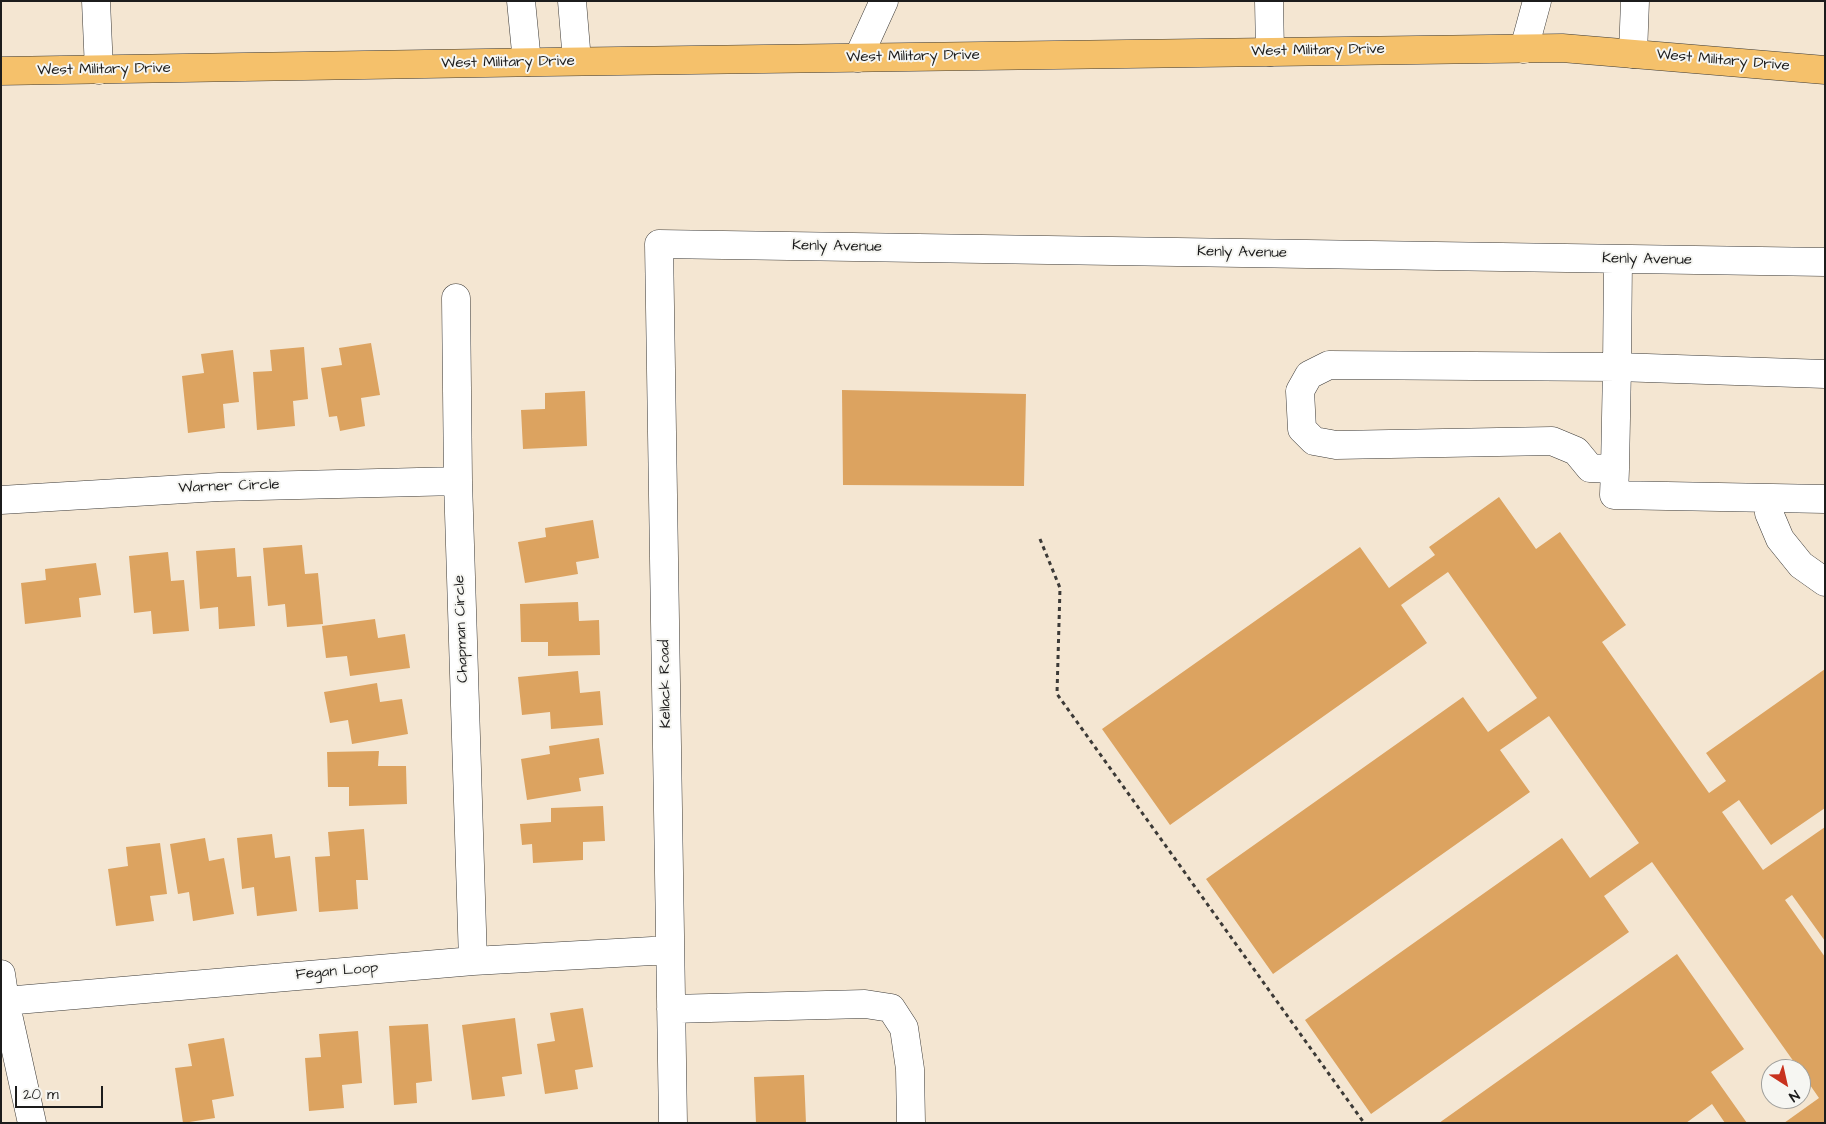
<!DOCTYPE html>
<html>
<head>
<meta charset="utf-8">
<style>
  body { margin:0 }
  #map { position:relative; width:1826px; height:1124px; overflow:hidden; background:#f4e6d2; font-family:"Architects Daughter",sans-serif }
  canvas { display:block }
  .frame { position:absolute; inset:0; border:2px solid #1c1c1c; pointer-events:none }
  .north { position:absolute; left:1761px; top:1059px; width:50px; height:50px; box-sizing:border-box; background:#f6f6f2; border:1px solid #9f9f9c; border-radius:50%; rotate:145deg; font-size:14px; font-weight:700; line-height:20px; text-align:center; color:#1c1c1c }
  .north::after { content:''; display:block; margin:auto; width:18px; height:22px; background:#c8321e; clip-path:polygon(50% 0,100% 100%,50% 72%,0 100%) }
  .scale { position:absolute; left:15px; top:1086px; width:88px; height:22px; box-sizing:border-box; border:2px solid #1c1c1c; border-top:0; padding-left:6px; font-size:15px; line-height:18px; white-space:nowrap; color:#1c1c1c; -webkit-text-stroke:4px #f6f6f2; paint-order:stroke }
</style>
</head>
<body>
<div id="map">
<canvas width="1826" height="1124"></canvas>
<div class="frame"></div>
<div class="north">N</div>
<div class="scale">20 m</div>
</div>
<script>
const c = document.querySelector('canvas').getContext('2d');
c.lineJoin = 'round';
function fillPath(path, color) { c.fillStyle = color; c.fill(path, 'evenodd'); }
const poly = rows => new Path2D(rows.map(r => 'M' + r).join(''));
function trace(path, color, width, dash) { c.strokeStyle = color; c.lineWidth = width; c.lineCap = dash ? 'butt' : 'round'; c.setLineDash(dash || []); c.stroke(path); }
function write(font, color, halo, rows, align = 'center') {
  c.font = font + ' "Architects Daughter",sans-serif'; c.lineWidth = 4; c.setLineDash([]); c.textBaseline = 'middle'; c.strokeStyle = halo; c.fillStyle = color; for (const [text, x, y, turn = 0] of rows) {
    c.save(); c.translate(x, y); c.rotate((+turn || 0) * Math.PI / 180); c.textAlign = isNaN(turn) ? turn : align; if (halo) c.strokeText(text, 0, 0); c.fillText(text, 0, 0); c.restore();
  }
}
const building = poly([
  [371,343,380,395,361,398,365,426,340,431,337,416,329,417,321,368,342,365,339,348],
  [304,347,308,399,293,401,295,426,257,430,253,372,272,371,270,350],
  [233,350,239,402,223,404,225,428,188,433,182,376,204,373,201,354],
  [842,390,1026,394,1024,486,843,485],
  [585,391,587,446,523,449,521,410,545,409,545,393],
  [1499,497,1536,549,1560,532,1626,625,1602,642,1709,793,1726,781,1706,753,1825,669,1825,808,1771,845,1739,800,1722,812,1763,870,1825,827,1825,941,1792,895,1785,900,1825,957,1825,1123,1784,1123,1819,1098,1801,1072,1801,1069,1799,1069,1652,862,1604,896,1629,932,1371,1114,1305,1020,1562,838,1590,878,1639,843,1549,716,1500,750,1530,792,1273,974,1206,879,1463,697,1488,732,1537,698,1448,572,1401,605,1427,643,1170,825,1102,729,1360,547,1389,588,1435,555,1429,547],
  [593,520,599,558,576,562,578,574,525,583,518,542,546,537,545,528],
  [302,545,305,574,318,573,323,624,287,627,285,604,268,606,263,548],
  [235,548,237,577,251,576,255,626,219,629,218,607,200,609,196,551],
  [168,552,171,581,184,580,189,631,153,634,151,611,134,613,129,556],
  [96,563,101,595,79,598,81,617,25,624,21,583,46,580,45,569],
  [578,602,579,621,599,620,600,655,548,656,548,642,521,642,520,604],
  [375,619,378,638,405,634,410,668,350,676,347,656,326,658,322,626],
  [578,671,580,693,600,691,603,725,551,729,550,712,522,715,518,677],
  [377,683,380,702,402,699,408,734,352,744,348,720,330,723,324,692],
  [599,738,604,774,579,778,581,791,527,800,521,759,550,754,549,746],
  [379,751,378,766,406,766,407,804,349,806,349,787,328,787,327,752],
  [603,806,605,841,583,842,583,860,533,863,532,844,522,845,520,824,551,822,551,808],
  [364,829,368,880,356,880,358,909,319,912,315,857,330,856,328,832],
  [272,834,275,858,290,856,297,911,257,916,254,887,242,889,237,838],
  [205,838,209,861,224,858,234,914,193,921,189,892,178,894,170,844],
  [160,843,167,894,150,896,154,921,116,926,108,869,128,866,126,847],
  [1677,954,1744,1049,1711,1072,1747,1123,1725,1123,1712,1104,1686,1123,1439,1123],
  [583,1008,593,1067,575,1070,578,1089,545,1094,537,1044,555,1041,550,1013],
  [515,1018,522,1074,502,1077,505,1096,472,1100,462,1025],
  [428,1024,432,1081,416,1083,417,1103,394,1105,389,1026],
  [358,1031,362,1083,342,1085,344,1108,309,1111,305,1058,321,1057,319,1034],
  [224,1038,234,1096,212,1100,215,1118,183,1123,175,1068,192,1066,188,1044],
  [804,1075,806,1123,756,1123,754,1077]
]);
const path = poly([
  [1040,539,1060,588,1057,694,1364,1123]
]);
const minor = poly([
  [96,1,99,70],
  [521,1,527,62],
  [572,1,577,61],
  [1269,1,1270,52],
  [1524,49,1537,1],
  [1633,54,1635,1],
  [858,58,884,1],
  [1618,259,1617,367,1825,374],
  [456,298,458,481,473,961],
  [1615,469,1590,468,1576,451,1552,441,1336,445,1314,441,1302,429,1300,391,1309,375,1329,365,1617,367,1615,469,1614,495,1825,499],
  [1768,498,1769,513,1780,539,1801,565,1825,582],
  [1,500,219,487,458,481],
  [1,974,5,1001,32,1123],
  [5,1001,473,961,670,950],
  [671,1009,865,1004,891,1008,904,1028,910,1069,911,1123],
  [673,1123,659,244,1825,262]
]);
const major = poly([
  [1,71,546,62,1562,48,1825,70]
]);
const streetNames = [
  ["West Military Drive",1318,51,-1],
  ["West Military Drive",913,57,-1],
  ["West Military Drive",1723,61,5],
  ["West Military Drive",508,63,-1],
  ["West Military Drive",104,70,-1],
  ["Kenly Avenue",837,247,1],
  ["Kenly Avenue",1242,253,1],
  ["Kenly Avenue",1647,260,1],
  ["Warner Circle",229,487,-2],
  ["Chapman Circle",462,629,-92],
  ["Kellack Road",666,684,-91],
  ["Fegan Loop",337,972,-5]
];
fillPath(building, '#dca360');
trace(minor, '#3c3a37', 29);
trace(major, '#3c3a37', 29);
trace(path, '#3c3a37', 3, [4, 4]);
trace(minor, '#fff', 28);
trace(major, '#f5c16b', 28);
write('15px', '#1c1c1c', '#f6f6f2', streetNames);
</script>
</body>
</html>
